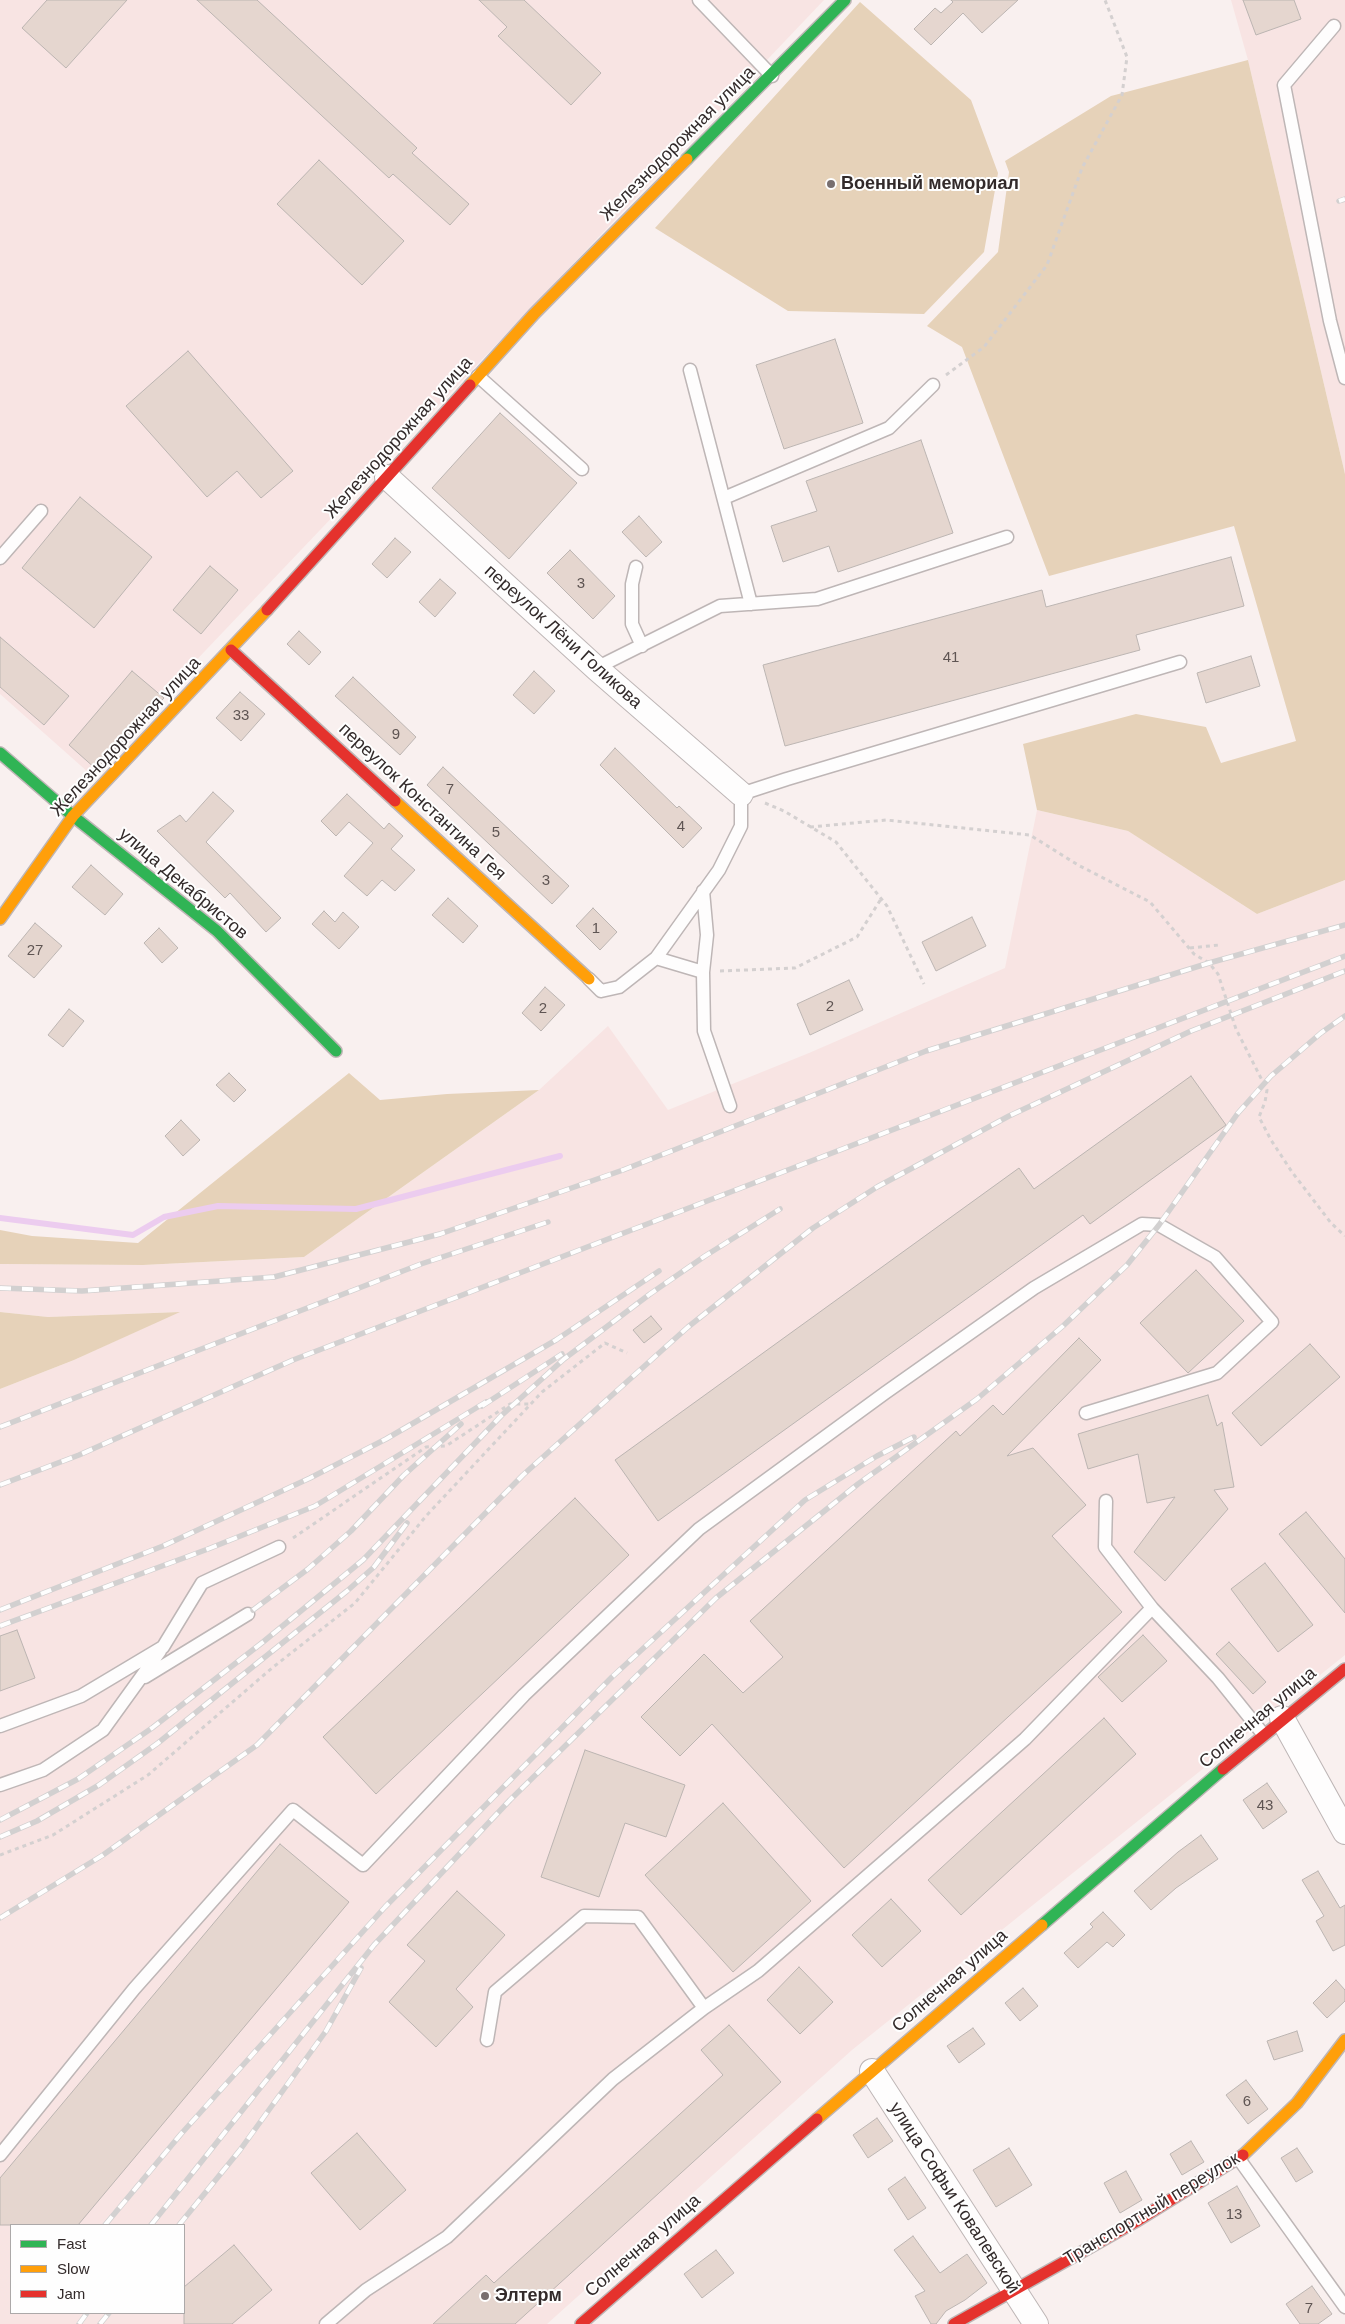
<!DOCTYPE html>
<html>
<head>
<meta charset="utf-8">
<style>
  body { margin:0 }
  #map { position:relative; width:1345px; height:2324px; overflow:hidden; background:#f9f0ef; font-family:Arial,sans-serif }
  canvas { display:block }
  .legend { position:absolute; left:10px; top:2224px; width:175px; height:90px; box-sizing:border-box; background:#fefefe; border:1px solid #aca9a9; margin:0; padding:6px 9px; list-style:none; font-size:15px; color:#322a2a }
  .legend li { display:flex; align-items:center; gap:10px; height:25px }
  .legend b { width:25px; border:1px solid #aca9a9 }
</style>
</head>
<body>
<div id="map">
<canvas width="1345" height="2324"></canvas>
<ul class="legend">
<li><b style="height:6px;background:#30b455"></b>Fast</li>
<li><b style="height:6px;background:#ff9f0a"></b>Slow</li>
<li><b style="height:6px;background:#e5322d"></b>Jam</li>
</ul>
</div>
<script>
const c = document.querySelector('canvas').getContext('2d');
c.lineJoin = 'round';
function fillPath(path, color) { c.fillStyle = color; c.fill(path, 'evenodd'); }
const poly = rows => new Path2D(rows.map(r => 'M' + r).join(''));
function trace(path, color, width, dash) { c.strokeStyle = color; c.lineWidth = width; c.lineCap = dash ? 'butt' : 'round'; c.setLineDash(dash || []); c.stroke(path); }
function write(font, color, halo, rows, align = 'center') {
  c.font = font + ' Arial,sans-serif'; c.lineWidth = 4; c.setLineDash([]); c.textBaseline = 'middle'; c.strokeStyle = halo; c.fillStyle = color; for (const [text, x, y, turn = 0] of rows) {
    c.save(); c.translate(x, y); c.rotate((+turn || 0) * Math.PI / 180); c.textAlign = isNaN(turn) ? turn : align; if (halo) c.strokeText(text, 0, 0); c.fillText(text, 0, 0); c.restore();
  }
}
const built = poly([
  [0,0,824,0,89,773,0,694],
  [1231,0,1345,0,1345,474,1248,60],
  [1037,810,1128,831,1257,914,1345,880,1345,1655,852,2050,547,2324,0,2324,0,1389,74,1360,178,1312,48,1317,0,1312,0,1264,143,1265,304,1257,539,1090,608,1026,668,1110,809,1053,1005,968],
  [11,2225,184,2225,184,2313,11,2313]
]);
const green = poly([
  [860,2,971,100,998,173,984,252,924,314,788,311,655,228],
  [1248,60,1345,474,1345,880,1257,914,1128,831,1037,810,1023,744,1136,714,1206,727,1221,763,1296,741,1234,526,1049,576,962,347,927,326,998,252,1009,172,1005,161,1111,96],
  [349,1073,380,1100,447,1094,539,1090,304,1257,143,1265,0,1264,0,1230,32,1236,138,1243],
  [0,1312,48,1317,180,1312,74,1360,0,1389]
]);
const stream = poly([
  [0,1218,133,1235,164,1217,218,1206,356,1209,560,1156]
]);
const building = poly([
  [47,0,127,0,66,68,22,28,47,0],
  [197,0,257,0,417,148,412,153,469,204,450,225,393,174,389,178,197,0],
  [479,0,524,0,601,73,571,105,498,36,507,27,479,0],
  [951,0,1018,0,982,33,963,13,931,45,914,29,935,8,941,13,953,2,951,0],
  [1243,0,1294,0,1301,19,1256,35,1243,0],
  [319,160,404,241,362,285,277,204,319,160],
  [835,339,863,423,784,449,756,365,835,339],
  [188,351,293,471,261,498,237,471,207,497,126,406,188,351],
  [500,413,577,483,509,559,432,488,500,413],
  [921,440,953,533,838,572,829,546,783,562,771,526,817,511,806,481,921,440],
  [80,497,152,557,94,628,22,568,80,497],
  [639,516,662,542,646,557,622,532,639,516],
  [395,538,411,552,387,578,372,564,395,538],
  [570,550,615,596,593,619,547,573,570,550],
  [1231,557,1244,606,1136,635,1140,650,785,746,763,665,1042,590,1046,607,1231,557],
  [210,566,238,590,201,634,173,610,210,566],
  [440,579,456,593,435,617,419,602,440,579],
  [299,631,321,652,309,665,287,644,299,631],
  [0,637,69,696,44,725,0,687,0,637],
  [1251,656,1260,686,1206,703,1197,673,1251,656],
  [132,671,164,698,96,769,69,745,132,671],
  [534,671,555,691,534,714,513,695,534,671],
  [353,677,416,737,400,755,335,696,353,677],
  [240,692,265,714,241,741,216,718,240,692],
  [615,748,677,808,679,806,702,828,683,848,600,765,615,748],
  [443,767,569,886,552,904,427,785,443,767],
  [213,792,234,811,206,842,281,918,266,932,230,893,225,898,157,831,180,815,186,822,213,792],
  [347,794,384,829,389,823,403,836,391,849,415,870,395,891,382,880,367,896,344,876,373,843,349,822,336,836,321,821,347,794],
  [91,865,123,894,105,915,72,887,91,865],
  [448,898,478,926,463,943,432,915,448,898],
  [593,908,617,932,600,950,576,926,593,908],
  [324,911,335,922,343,912,359,927,339,949,312,924,324,911],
  [972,917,986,946,936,971,922,942,972,917],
  [35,923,62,946,34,978,8,956,35,923],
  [159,928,178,948,162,963,144,943,159,928],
  [849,980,863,1010,810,1035,797,1004,849,980],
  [545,987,565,1005,541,1031,522,1013,545,987],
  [69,1009,84,1021,63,1047,48,1035,69,1009],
  [229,1073,246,1090,234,1102,216,1085,229,1073],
  [1191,1076,1226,1125,1090,1224,1083,1215,658,1521,615,1460,1019,1168,1034,1189,1191,1076],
  [181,1120,200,1140,183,1156,165,1136,181,1120],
  [1196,1270,1244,1321,1188,1373,1140,1323,1196,1270],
  [651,1316,662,1329,644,1343,633,1330,651,1316],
  [1079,1338,1101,1360,1007,1456,1033,1448,1086,1505,1052,1536,1122,1612,844,1868,712,1724,680,1756,641,1717,704,1654,743,1693,783,1657,750,1621,956,1431,960,1436,993,1405,1003,1415,1079,1338],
  [1310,1344,1340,1377,1261,1446,1232,1413,1310,1344],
  [1208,1395,1217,1426,1222,1422,1234,1487,1214,1490,1228,1509,1165,1581,1134,1552,1175,1497,1147,1503,1138,1454,1088,1469,1078,1434,1208,1395],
  [575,1498,629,1555,376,1794,323,1737,575,1498],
  [1306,1512,1345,1559,1345,1613,1279,1534,1306,1512],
  [1265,1563,1313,1625,1278,1652,1231,1589,1265,1563],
  [17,1630,35,1678,0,1691,0,1636,17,1630],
  [1143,1635,1167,1661,1122,1702,1098,1677,1143,1635],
  [1229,1642,1266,1682,1253,1694,1216,1654,1229,1642],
  [1104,1718,1136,1754,961,1915,928,1880,1104,1718],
  [585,1750,685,1785,666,1837,625,1823,599,1897,541,1877,585,1750],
  [1267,1783,1287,1812,1263,1829,1243,1800,1267,1783],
  [723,1803,811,1901,733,1972,645,1875,723,1803],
  [1201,1835,1218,1859,1176,1888,1151,1910,1134,1891,1178,1852,1201,1835],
  [280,1844,349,1902,78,2225,0,2225,0,2178,280,1844],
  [1318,1871,1340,1908,1345,1905,1345,1945,1333,1951,1316,1921,1324,1916,1302,1880,1318,1871],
  [457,1891,505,1935,456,1989,473,2007,436,2047,389,2002,425,1961,407,1945,457,1891],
  [891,1899,921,1931,882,1967,852,1935,891,1899],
  [1103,1912,1125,1935,1113,1947,1107,1942,1078,1968,1064,1953,1093,1927,1090,1924,1103,1912],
  [799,1967,833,2002,800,2034,767,2000,799,1967],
  [1336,1980,1345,1990,1345,2001,1327,2018,1313,2003,1336,1980],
  [1023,1988,1038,2006,1020,2021,1005,2003,1023,1988],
  [729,2025,781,2082,515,2324,433,2324,486,2275,494,2283,723,2075,701,2050,729,2025],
  [973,2028,985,2044,959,2063,947,2046,973,2028],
  [1297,2031,1303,2051,1274,2060,1267,2041,1297,2031],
  [1246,2080,1268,2109,1248,2124,1226,2095,1246,2080],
  [877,2118,893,2141,868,2158,853,2135,877,2118],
  [357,2133,406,2190,360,2230,311,2173,357,2133],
  [1191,2141,1204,2162,1182,2175,1170,2154,1191,2141],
  [1009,2148,1032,2185,996,2207,973,2170,1009,2148],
  [1297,2148,1313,2172,1296,2182,1281,2158,1297,2148],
  [1126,2171,1142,2200,1120,2213,1104,2183,1126,2171],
  [905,2177,926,2208,908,2220,888,2189,905,2177],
  [1237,2186,1260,2226,1231,2243,1208,2203,1237,2186],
  [913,2236,940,2273,967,2254,987,2283,965,2300,946,2311,936,2324,931,2324,915,2296,925,2291,894,2250,913,2236],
  [234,2245,272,2290,232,2324,184,2324,184,2287,234,2245],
  [716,2250,734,2273,702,2298,684,2274,716,2250],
  [1312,2286,1332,2314,1318,2324,1300,2324,1286,2304,1312,2286]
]);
const path = poly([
  [946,375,984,347,1047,265,1082,168,1122,95,1127,57,1105,0],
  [765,803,784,811,836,842,887,906,924,984],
  [810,827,886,820,1030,835,1078,865,1150,902,1194,954,1209,963,1218,974,1236,1029,1267,1090,1265,1102,1259,1117,1271,1140,1292,1172,1331,1223,1345,1236],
  [1190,948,1219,945],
  [720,971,795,968,857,937,881,899],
  [293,1538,426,1447,446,1446,510,1404,530,1404],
  [0,1855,53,1835,148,1775,272,1668,355,1603,426,1516,542,1392,605,1343,627,1353]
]);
const lane = poly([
  [699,0,772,76],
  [1334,26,1284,85,1330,321,1345,378],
  [690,370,751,604],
  [478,376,582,469],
  [724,498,889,428,933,385],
  [0,558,41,511],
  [636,567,632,584,632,624,642,646],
  [596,668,720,606,817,599,1007,537],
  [703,891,707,935,703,972,704,1031,730,1106],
  [656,958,719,870,741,826,741,794,787,779,1180,662],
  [589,979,601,991,619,987,656,958,703,972],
  [1106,1501,1105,1547,1152,1608],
  [145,1677,248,1614],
  [0,1726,81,1696,163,1647,202,1583,279,1547],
  [0,1785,43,1770,103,1730,160,1651],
  [487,2040,495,1992,584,1916,638,1917,704,2008],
  [0,2155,134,1989,293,1810,363,1865,524,1695,699,1529,885,1393,1034,1288,1142,1224,1159,1225,1215,1257,1272,1322,1217,1373,1086,1413],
  [1239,2159,1345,2307],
  [326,2324,366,2290,447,2237,613,2079,704,2008,758,1971,1025,1739,1152,1608,1218,1678,1263,1734]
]);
const street = poly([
  [387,477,596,668,741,794],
  [1282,1718,1345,1832],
  [872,2071,1036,2324]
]);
const fast = poly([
  [687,159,845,0],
  [0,753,73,816,217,931,336,1051],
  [1042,1925,1223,1769]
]);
const slow = poly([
  [470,385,534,314,687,159],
  [395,801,589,979],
  [0,919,73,816,267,610],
  [817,2119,1042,1925],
  [1243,2155,1297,2103,1345,2040]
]);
const jam = poly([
  [267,610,470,385],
  [231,650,395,801],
  [1223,1769,1345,1669],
  [581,2324,817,2119],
  [954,2324,1135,2222,1243,2155]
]);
const rail = poly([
  [1339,201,1345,199],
  [0,1288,82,1291,274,1277,440,1234,623,1170,926,1051,1209,963,1345,925],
  [482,1406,562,1354],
  [0,1427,421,1264,548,1222],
  [0,1485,79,1455,293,1360,1345,956],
  [0,1610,163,1546,310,1478,386,1439,556,1340,659,1271],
  [253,1610,308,1569,351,1531,404,1475,461,1424],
  [0,1626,208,1549,315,1506,486,1402],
  [0,1820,78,1779,152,1728,263,1642,363,1560,502,1415,564,1359,650,1294,705,1256,780,1209],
  [0,1837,37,1821,99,1785,158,1743,347,1591,374,1567,407,1523],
  [0,1918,103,1855,257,1745,523,1475,688,1327,813,1228,877,1187,1009,1116,1191,1031,1345,971],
  [105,2225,181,2134,385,1907,612,1677,805,1500,877,1456,914,1437],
  [151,2225,374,1945,510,1800,716,1598,858,1484,977,1399,1063,1326,1127,1265,1159,1225,1238,1113,1271,1076,1321,1033,1345,1016],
  [179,2225,240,2150,326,2031,361,1968],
  [79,2324,87,2313],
  [100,2324,109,2313]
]);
const markers = [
  [831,184,5,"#786f6f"],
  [485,2296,5,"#786f6f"]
];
const numberNames = [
  ["3",581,584],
  ["41",951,658],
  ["33",241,716],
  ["9",396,735],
  ["7",450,790],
  ["4",681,827],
  ["5",496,833],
  ["3",546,881],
  ["1",596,929],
  ["27",35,951],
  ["2",830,1007],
  ["2",543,1009],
  ["43",1265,1806],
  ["6",1247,2102],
  ["13",1234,2215],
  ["7",1309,2309]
];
const streetNames = [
  ["Железнодорожная улица",678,144,-45],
  ["Железнодорожная улица",399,438,-48],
  ["переулок Лёни Голикова",563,637,42],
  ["Железнодорожная улица",126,737,-47],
  ["переулок Константина Гея",422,802,43],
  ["улица Декабристов",183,884,40],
  ["Солнечная улица",1258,1718,-40],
  ["Солнечная улица",950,1981,-41],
  ["улица Софьи Ковалевской",954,2198,57],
  ["Транспортный переулок",1152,2209,-31],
  ["Солнечная улица",643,2246,-41]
];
const poiNames = [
  ["Военный мемориал",841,184],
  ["Элтерм",495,2296]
];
fillPath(built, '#f8e4e3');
fillPath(green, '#e6d2b9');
trace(stream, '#ecccef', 6);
fillPath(building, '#e5d6cf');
trace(building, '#bcb5b2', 1);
trace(lane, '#beb6b6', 15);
trace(street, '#beb6b6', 26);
trace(fast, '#beb6b6', 14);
trace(slow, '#beb6b6', 14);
trace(jam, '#beb6b6', 14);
trace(path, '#d4d0d0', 3, [4, 4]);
trace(lane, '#fefdfd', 12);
trace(street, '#fefdfd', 24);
trace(fast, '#30b455', 11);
trace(slow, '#ff9f0a', 11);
trace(jam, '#e5322d', 11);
trace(rail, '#d2d0d0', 5.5);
trace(rail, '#fefefe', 4, [11]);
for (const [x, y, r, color] of markers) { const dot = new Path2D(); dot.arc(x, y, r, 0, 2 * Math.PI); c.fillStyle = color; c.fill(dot); trace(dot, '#fefefe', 2); }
write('15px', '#5f5553', null, numberNames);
write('18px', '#322a2a', '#fefefe', streetNames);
write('bold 18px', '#322a2a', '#fefefe', poiNames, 'left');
</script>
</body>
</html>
